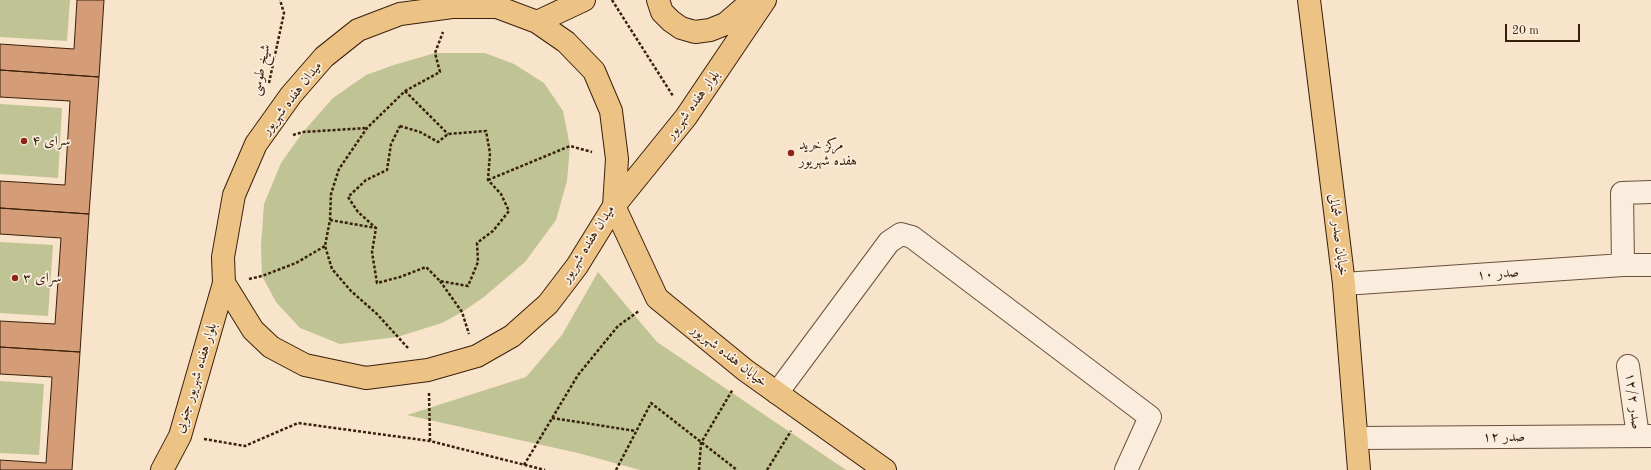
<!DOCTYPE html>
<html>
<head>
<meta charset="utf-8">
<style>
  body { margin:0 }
  #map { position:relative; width:1651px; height:470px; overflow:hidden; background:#f8e4ca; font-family:"Old Standard TT",serif }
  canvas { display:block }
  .scale { position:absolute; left:1505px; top:24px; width:75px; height:18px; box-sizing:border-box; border:2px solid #39200c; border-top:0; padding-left:5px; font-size:12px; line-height:14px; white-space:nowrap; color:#39200c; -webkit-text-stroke:3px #faeddd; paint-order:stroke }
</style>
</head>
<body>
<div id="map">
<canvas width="1651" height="470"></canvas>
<div class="scale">20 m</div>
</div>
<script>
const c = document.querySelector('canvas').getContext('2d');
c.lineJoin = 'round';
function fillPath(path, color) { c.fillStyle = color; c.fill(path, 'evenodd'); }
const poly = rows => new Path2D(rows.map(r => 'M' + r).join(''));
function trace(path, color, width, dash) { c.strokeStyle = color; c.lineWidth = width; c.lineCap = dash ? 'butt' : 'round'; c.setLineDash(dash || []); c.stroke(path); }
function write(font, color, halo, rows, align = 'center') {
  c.font = font + ' "Old Standard TT",Amiri,serif'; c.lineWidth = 3.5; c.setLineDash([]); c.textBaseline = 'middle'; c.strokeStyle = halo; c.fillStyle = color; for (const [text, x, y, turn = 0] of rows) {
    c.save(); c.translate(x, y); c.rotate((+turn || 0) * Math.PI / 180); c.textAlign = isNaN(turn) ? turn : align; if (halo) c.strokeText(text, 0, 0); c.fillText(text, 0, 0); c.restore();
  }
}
const green = poly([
  [0,0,70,0,67,41,0,37],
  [435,53,485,53,514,64,544,83,563,111,570,146,567,181,556,220,525,262,484,297,462,312,442,323,397,337,340,344,300,328,276,302,262,276,261,246,264,204,281,163,303,132,333,98,366,75,394,65],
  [0,104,62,108,58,178,0,174],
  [0,242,53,245,48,316,0,313],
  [598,272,657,342,846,470,640,470,578,453,407,415,526,377,562,335],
  [0,381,44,384,39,455,0,453]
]);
const building = poly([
  [77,0,104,0,99,77,0,70,0,44,74,49,77,0],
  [0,70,99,77,89,214,0,208,0,181,65,185,70,101,0,97,0,70],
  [0,208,89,214,80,352,0,347,0,321,55,324,61,238,0,234,0,208],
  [0,347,80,352,72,470,0,470,0,460,46,463,52,377,0,374,0,347]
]);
const path = poly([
  [612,0,673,96],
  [269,83,284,13,280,0],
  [405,91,448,134],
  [400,126,420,132,438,142,448,134,486,131,490,153,488,180,501,194,509,211,493,231,477,243,478,262,468,286,440,281,426,267,400,277,377,283,372,252,376,228,358,212,348,197,366,180,387,170,391,144,400,126],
  [293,135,303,132,367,128],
  [488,180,570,146,592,152],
  [330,220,376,228],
  [249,279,262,276,296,263,325,246],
  [440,281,462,312,469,334],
  [408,348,377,314,351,291,332,269,325,246,330,220,331,194,339,169,367,128,405,91,440,72,435,53,443,32],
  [429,393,430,441],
  [552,418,636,431],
  [204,439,245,446,298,423,430,441,545,470],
  [524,465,578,375,618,326,639,311],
  [616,470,651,403,737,470],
  [699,470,701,443,733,389],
  [767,470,791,431]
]);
const minor = poly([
  [1623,265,1622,193,1651,192],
  [1344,284,1623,265,1651,265],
  [1628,366,1638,436],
  [777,393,889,242,901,234,912,237,1150,417,1126,470],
  [1357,438,1651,436]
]);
const major = poly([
  [658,0,662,12,671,21,681,28,695,32,710,30,725,24,753,0],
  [765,0,686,117,614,206,657,298,745,370,885,470],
  [1309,0,1344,284,1359,470],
  [452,7,497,7,537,22,566,42,594,71,611,111,617,159,614,206,577,266,548,304,512,336,477,356,428,370,366,378,305,365,271,347,253,330,224,283,223,257,234,195,256,144,291,95,324,57,358,30,400,14,452,7],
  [537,22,584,0],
  [162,470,180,436,224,283]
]);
const markers = [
  [24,141,4,"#8f2418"],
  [791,153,4,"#8f2418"],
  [15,278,4,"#8f2418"]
];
const streetNames = [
  ["شیخ طوسی",261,70,-78],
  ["میدان هفده شهریور",292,98,-52],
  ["بلوار هفده شهریور",693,105,-54],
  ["خیابان صدر شمالی",1338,235,83],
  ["میدان هفده شهریور",588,244,-58],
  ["صدر ۱۰",1498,274,-4],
  ["خیابان هفده شهریور",729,356,38],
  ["بلوار هفده شهریور جنوبی",196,378,-73],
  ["صدر ۱۲/۲",1633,401,83],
  ["صدر ۱۲",1504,437]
];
const poiNames = [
  ["سرای ۴",32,141],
  ["مرکز خرید",799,145],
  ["هفده شهریور",799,161],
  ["سرای ۳",23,278]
];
fillPath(green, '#c0c394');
fillPath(building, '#d49c77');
trace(building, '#39200c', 1);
trace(minor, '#69513c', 24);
trace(major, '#39200c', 24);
trace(path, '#39200c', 2.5, [3, 2]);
trace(minor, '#faeddd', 22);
trace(major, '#ecc285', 22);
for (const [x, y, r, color] of markers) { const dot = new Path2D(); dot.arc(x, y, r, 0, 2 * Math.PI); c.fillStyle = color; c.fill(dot); trace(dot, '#faeddd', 1.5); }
write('14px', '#39200c', '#faeddd', streetNames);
write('14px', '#39200c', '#faeddd', poiNames, 'left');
</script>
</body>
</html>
